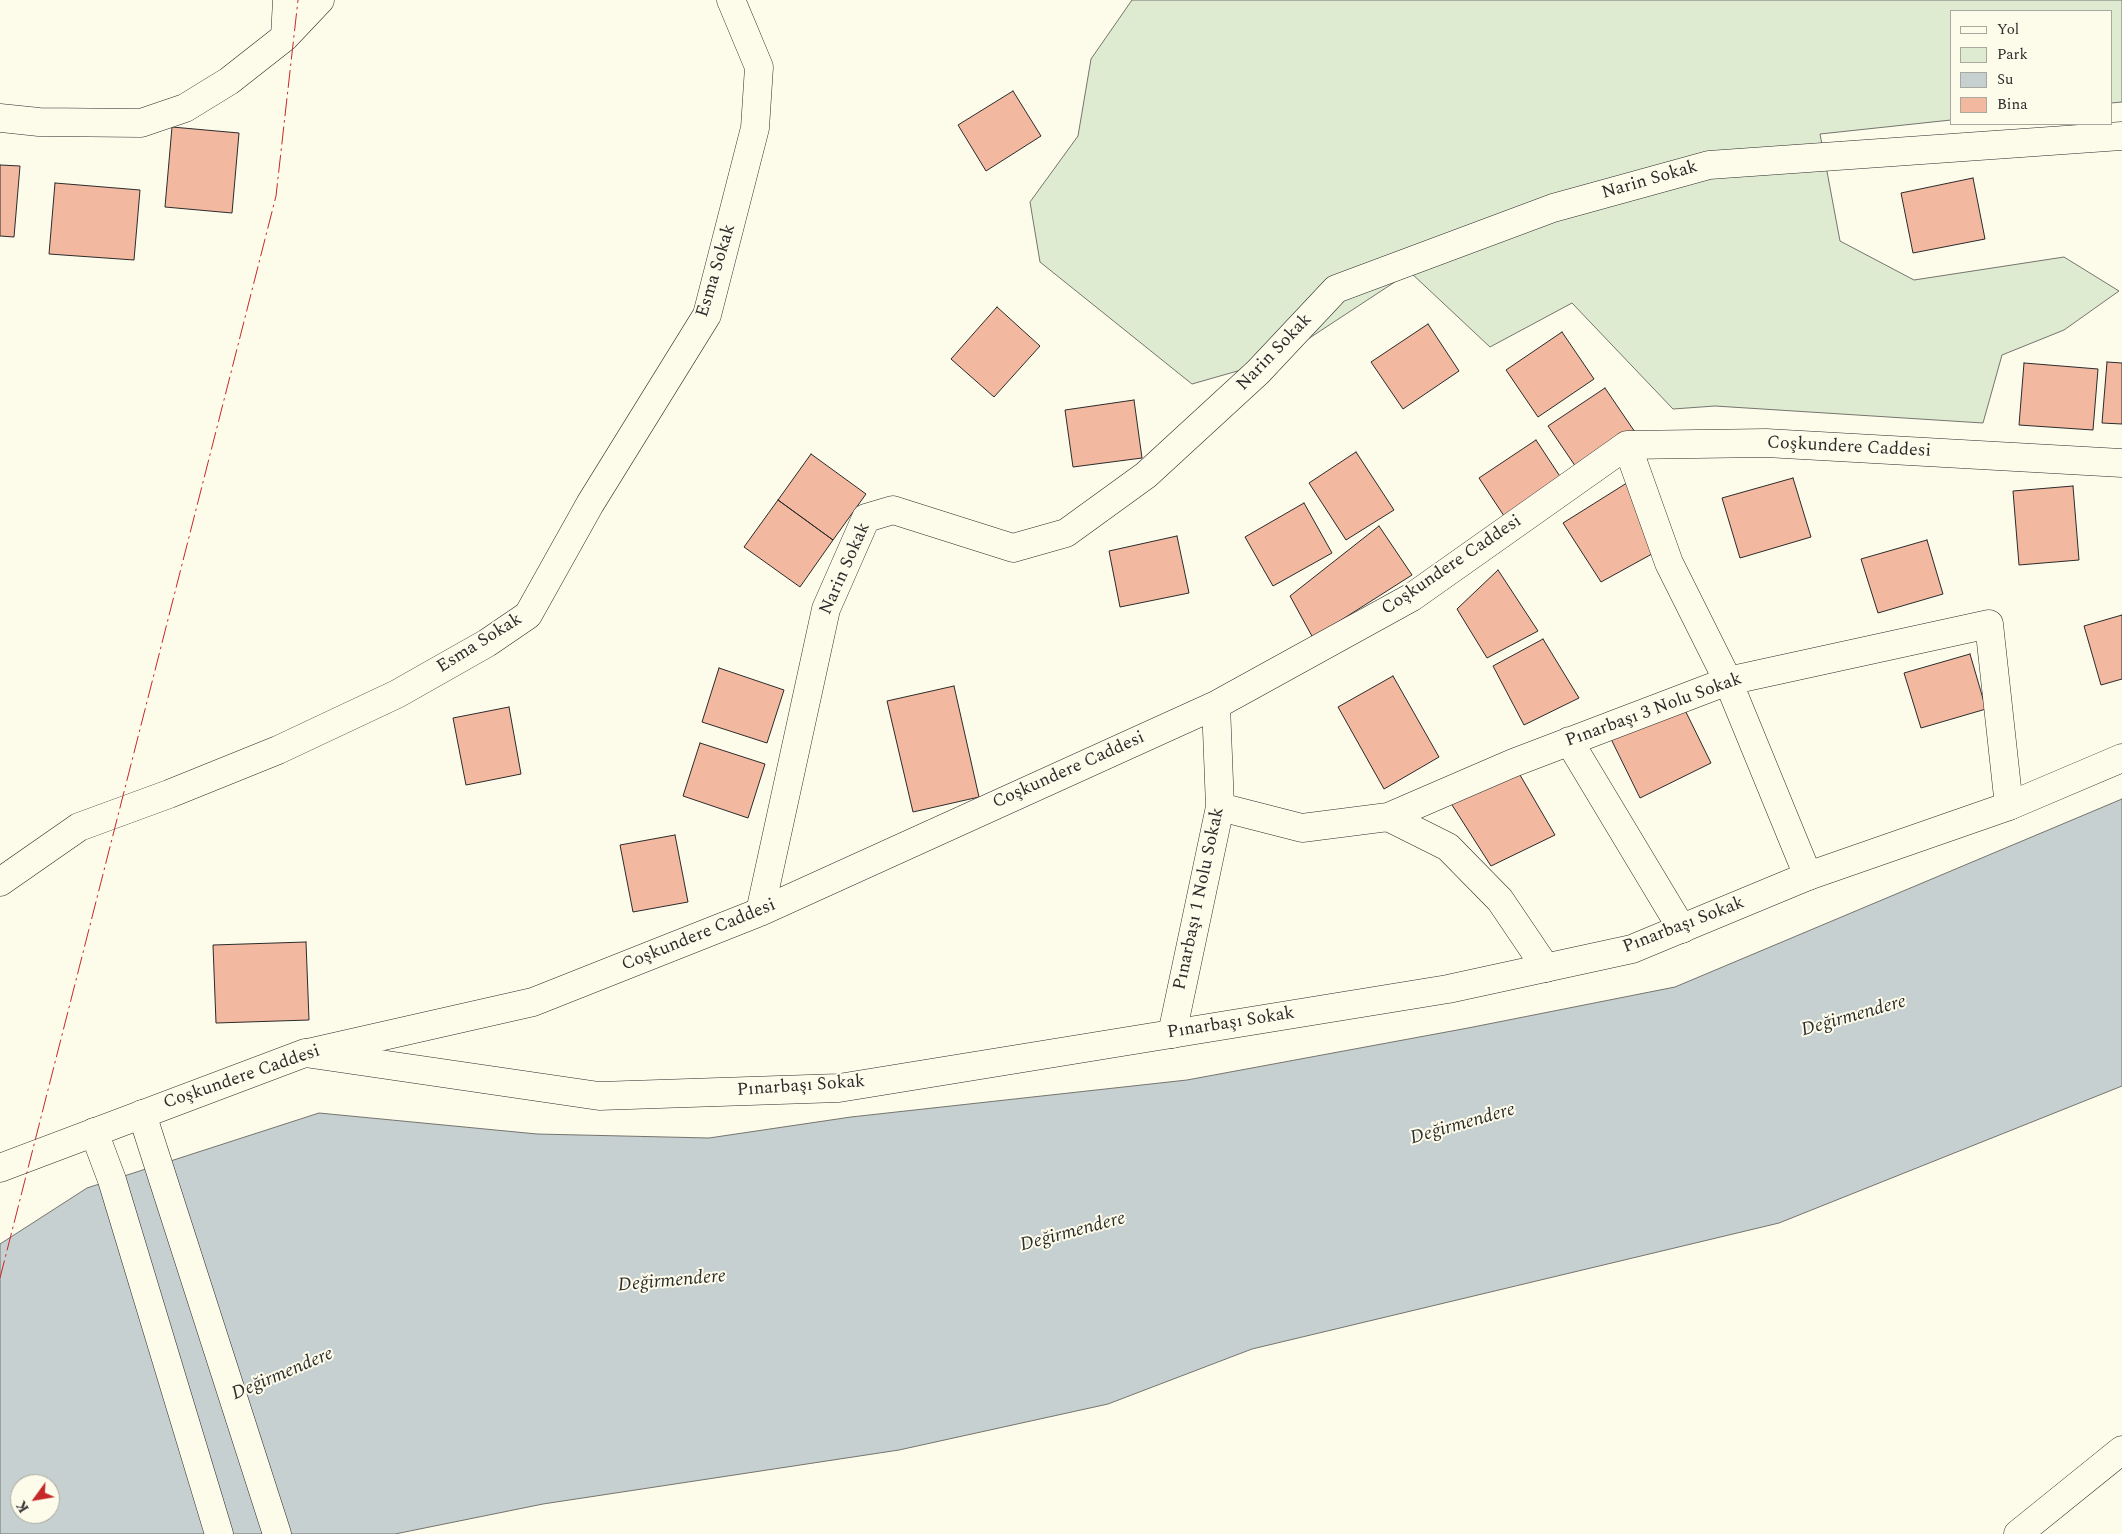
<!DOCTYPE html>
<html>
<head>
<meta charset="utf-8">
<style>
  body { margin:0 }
  #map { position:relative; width:2122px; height:1534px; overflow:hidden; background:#fdfbea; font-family:Spectral,serif }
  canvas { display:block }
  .legend { position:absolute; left:1950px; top:10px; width:162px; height:115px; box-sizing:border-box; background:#fdfbea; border:1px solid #a9a89e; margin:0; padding:6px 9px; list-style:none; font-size:15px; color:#2b2b2b }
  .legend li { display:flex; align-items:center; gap:10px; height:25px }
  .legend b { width:25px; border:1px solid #a9a89e }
  .north { position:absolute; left:10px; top:1474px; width:50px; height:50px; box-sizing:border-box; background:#fdfbea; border:1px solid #a9a89e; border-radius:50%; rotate:238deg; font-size:14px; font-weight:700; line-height:20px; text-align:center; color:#2b2b2b }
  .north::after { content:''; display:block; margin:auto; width:18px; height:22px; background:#c62828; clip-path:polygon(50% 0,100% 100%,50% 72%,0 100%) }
</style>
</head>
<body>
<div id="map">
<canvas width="2122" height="1534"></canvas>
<ul class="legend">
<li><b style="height:6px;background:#fdfbea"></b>Yol</li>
<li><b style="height:14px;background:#deebd1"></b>Park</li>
<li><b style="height:14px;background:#c7d0d0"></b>Su</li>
<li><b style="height:14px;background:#f2b8a0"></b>Bina</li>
</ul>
<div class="north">K</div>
</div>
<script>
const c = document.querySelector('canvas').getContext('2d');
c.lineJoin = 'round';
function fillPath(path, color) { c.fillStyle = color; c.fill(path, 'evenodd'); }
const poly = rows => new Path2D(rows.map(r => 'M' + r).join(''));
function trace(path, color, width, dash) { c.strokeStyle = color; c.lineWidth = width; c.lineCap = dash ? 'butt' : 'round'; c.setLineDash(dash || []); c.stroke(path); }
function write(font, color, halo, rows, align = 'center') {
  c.font = font + ' Spectral,serif'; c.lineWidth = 4; c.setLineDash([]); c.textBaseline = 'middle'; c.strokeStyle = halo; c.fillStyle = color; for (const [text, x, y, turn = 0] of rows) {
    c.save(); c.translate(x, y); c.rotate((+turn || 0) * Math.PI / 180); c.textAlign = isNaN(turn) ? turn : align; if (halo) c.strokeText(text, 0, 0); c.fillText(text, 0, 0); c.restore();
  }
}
const green = poly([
  [1132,0,2122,0,2122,102,2111,103,2111,11,1951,11,1951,120,1820,134,1840,241,1914,280,2064,257,2119,291,2064,330,2002,355,1983,423,1715,406,1673,409,1572,303,1490,347,1410,272,1276,360,1192,384,1040,262,1030,202,1078,136,1091,59,1132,0]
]);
const water = poly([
  [2122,799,2122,1086,1779,1223,1252,1349,1108,1404,899,1450,543,1504,395,1534,0,1534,0,1244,87,1188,319,1113,537,1134,709,1138,851,1117,1187,1080,1468,1028,1675,987,2122,799],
  [20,1484,50,1484,50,1514,20,1514,20,1484]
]);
const building = poly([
  [1013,91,1041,136,986,171,958,125,1013,91],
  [172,127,239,133,232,213,165,207,172,127],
  [0,165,20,166,14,237,0,236,0,165],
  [1973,178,1985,239,1913,253,1901,193,1973,178],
  [55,183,140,190,134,260,49,254,55,183],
  [997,307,1040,346,994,397,951,359,997,307],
  [1428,324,1459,371,1403,409,1371,362,1428,324],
  [1562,332,1594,379,1538,417,1506,370,1562,332],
  [2107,362,2122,363,2122,424,2102,423,2107,362],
  [2024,363,2098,369,2093,430,2019,425,2024,363],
  [1605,388,1637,435,1580,473,1548,426,1605,388],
  [1134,400,1142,458,1073,467,1065,410,1134,400],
  [1536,440,1567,487,1510,525,1479,478,1536,440],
  [1356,452,1394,510,1346,540,1309,483,1356,452],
  [811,454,866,494,833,540,778,500,811,454],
  [1793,478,1811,537,1740,558,1722,498,1793,478],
  [1630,481,1661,549,1601,582,1563,523,1630,481],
  [2073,486,2079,560,2019,565,2013,491,2073,486],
  [778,500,833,540,800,587,744,547,778,500],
  [1304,503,1332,553,1273,586,1245,537,1304,503],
  [1379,526,1412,575,1313,638,1290,596,1379,526],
  [1177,536,1189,593,1120,607,1109,551,1177,536],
  [1927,540,1943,594,1878,613,1861,559,1927,540],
  [1498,570,1538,631,1487,658,1457,609,1498,570],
  [2122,615,2122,679,2101,685,2084,626,2122,615],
  [1543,639,1579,698,1524,725,1493,666,1543,639],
  [1970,654,1986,709,1921,728,1904,673,1970,654],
  [719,668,784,690,767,743,702,722,719,668],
  [1393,676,1439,757,1384,789,1338,707,1393,676],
  [954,686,979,797,913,812,887,701,954,686],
  [1682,704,1711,763,1640,798,1611,739,1682,704],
  [509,707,521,774,466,785,453,718,509,707],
  [700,743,765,764,748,818,683,796,700,743],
  [1513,763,1555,835,1491,866,1445,794,1513,763],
  [675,835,688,902,633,912,620,845,675,835],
  [306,942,309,1020,216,1023,213,945,306,942]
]);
const minor = poly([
  [285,37,287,0],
  [0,118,39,122,141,123,185,108,229,81,285,37,320,0],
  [1627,445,1669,563,1728,681,1808,876],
  [1569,741,1682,929],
  [1220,807,1302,828,1388,817,1448,847,1500,900,1546,968],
  [1388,817,1513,763,1728,681,1989,624,2009,806],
  [0,882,79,827,169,794,278,750,397,694,487,643,528,615,590,504,707,315,755,128,759,67,731,0],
  [760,912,826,609,866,518,893,510,1013,548,1066,533,1146,475,1258,372,1336,289,1553,208,1709,165,2122,136],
  [1172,1034,1220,807,1216,705],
  [308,1053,533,1002,760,912,1216,705,1412,597,1627,445,1766,443,2122,463],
  [2018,1534,2122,1450]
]);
const tertiary = poly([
  [0,1168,305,1053,599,1096,839,1088,1448,989,1632,949,1808,876,2009,806,2122,758]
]);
const secondary = poly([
  [142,1114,277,1534],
  [94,1132,112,1180,219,1534]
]);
const power = poly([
  [0,1278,276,196,298,0]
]);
const streetNames = [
  ["Narin Sokak",1650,181,-16],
  ["Esma Sokak",717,271,-73],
  ["Narin Sokak",1275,353,-46],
  ["Coşkundere Caddesi",1849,448,3],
  ["Coşkundere Caddesi",1452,566,-34],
  ["Narin Sokak",846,569,-66],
  ["Esma Sokak",480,644,-32],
  ["Pınarbaşı 3 Nolu Sokak",1654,711,-20],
  ["Coşkundere Caddesi",1069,771,-24],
  ["Pınarbaşı 1 Nolu Sokak",1200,899,-78],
  ["Pınarbaşı Sokak",1684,926,-21],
  ["Coşkundere Caddesi",699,936,-22],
  ["Pınarbaşı Sokak",1231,1024,-9],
  ["Coşkundere Caddesi",242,1078,-19],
  ["Pınarbaşı Sokak",801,1087,-4]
];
const waterNames = [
  ["Değirmendere",1854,1017,-16],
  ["Değirmendere",1463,1125,-16],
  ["Değirmendere",1073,1233,-15],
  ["Değirmendere",672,1282,-5],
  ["Değirmendere",283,1375,-23]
];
fillPath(green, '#deebd1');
trace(green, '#74746e', 1);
fillPath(water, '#c7d0d0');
trace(water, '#74746e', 1);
fillPath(building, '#f2b8a0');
trace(building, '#2b2b2b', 1);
trace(minor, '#2b2b2b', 29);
trace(tertiary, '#2b2b2b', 29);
trace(secondary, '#2b2b2b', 29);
trace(minor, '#fdfbea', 28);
trace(tertiary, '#fdfbea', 28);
trace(secondary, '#fdfbea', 28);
trace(power, '#c62828', 1, [18, 4, 2.5, 4]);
write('18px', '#2b2b2b', '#fdfbea', streetNames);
write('italic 19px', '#2b2b2b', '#fdfbea', waterNames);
</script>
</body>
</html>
